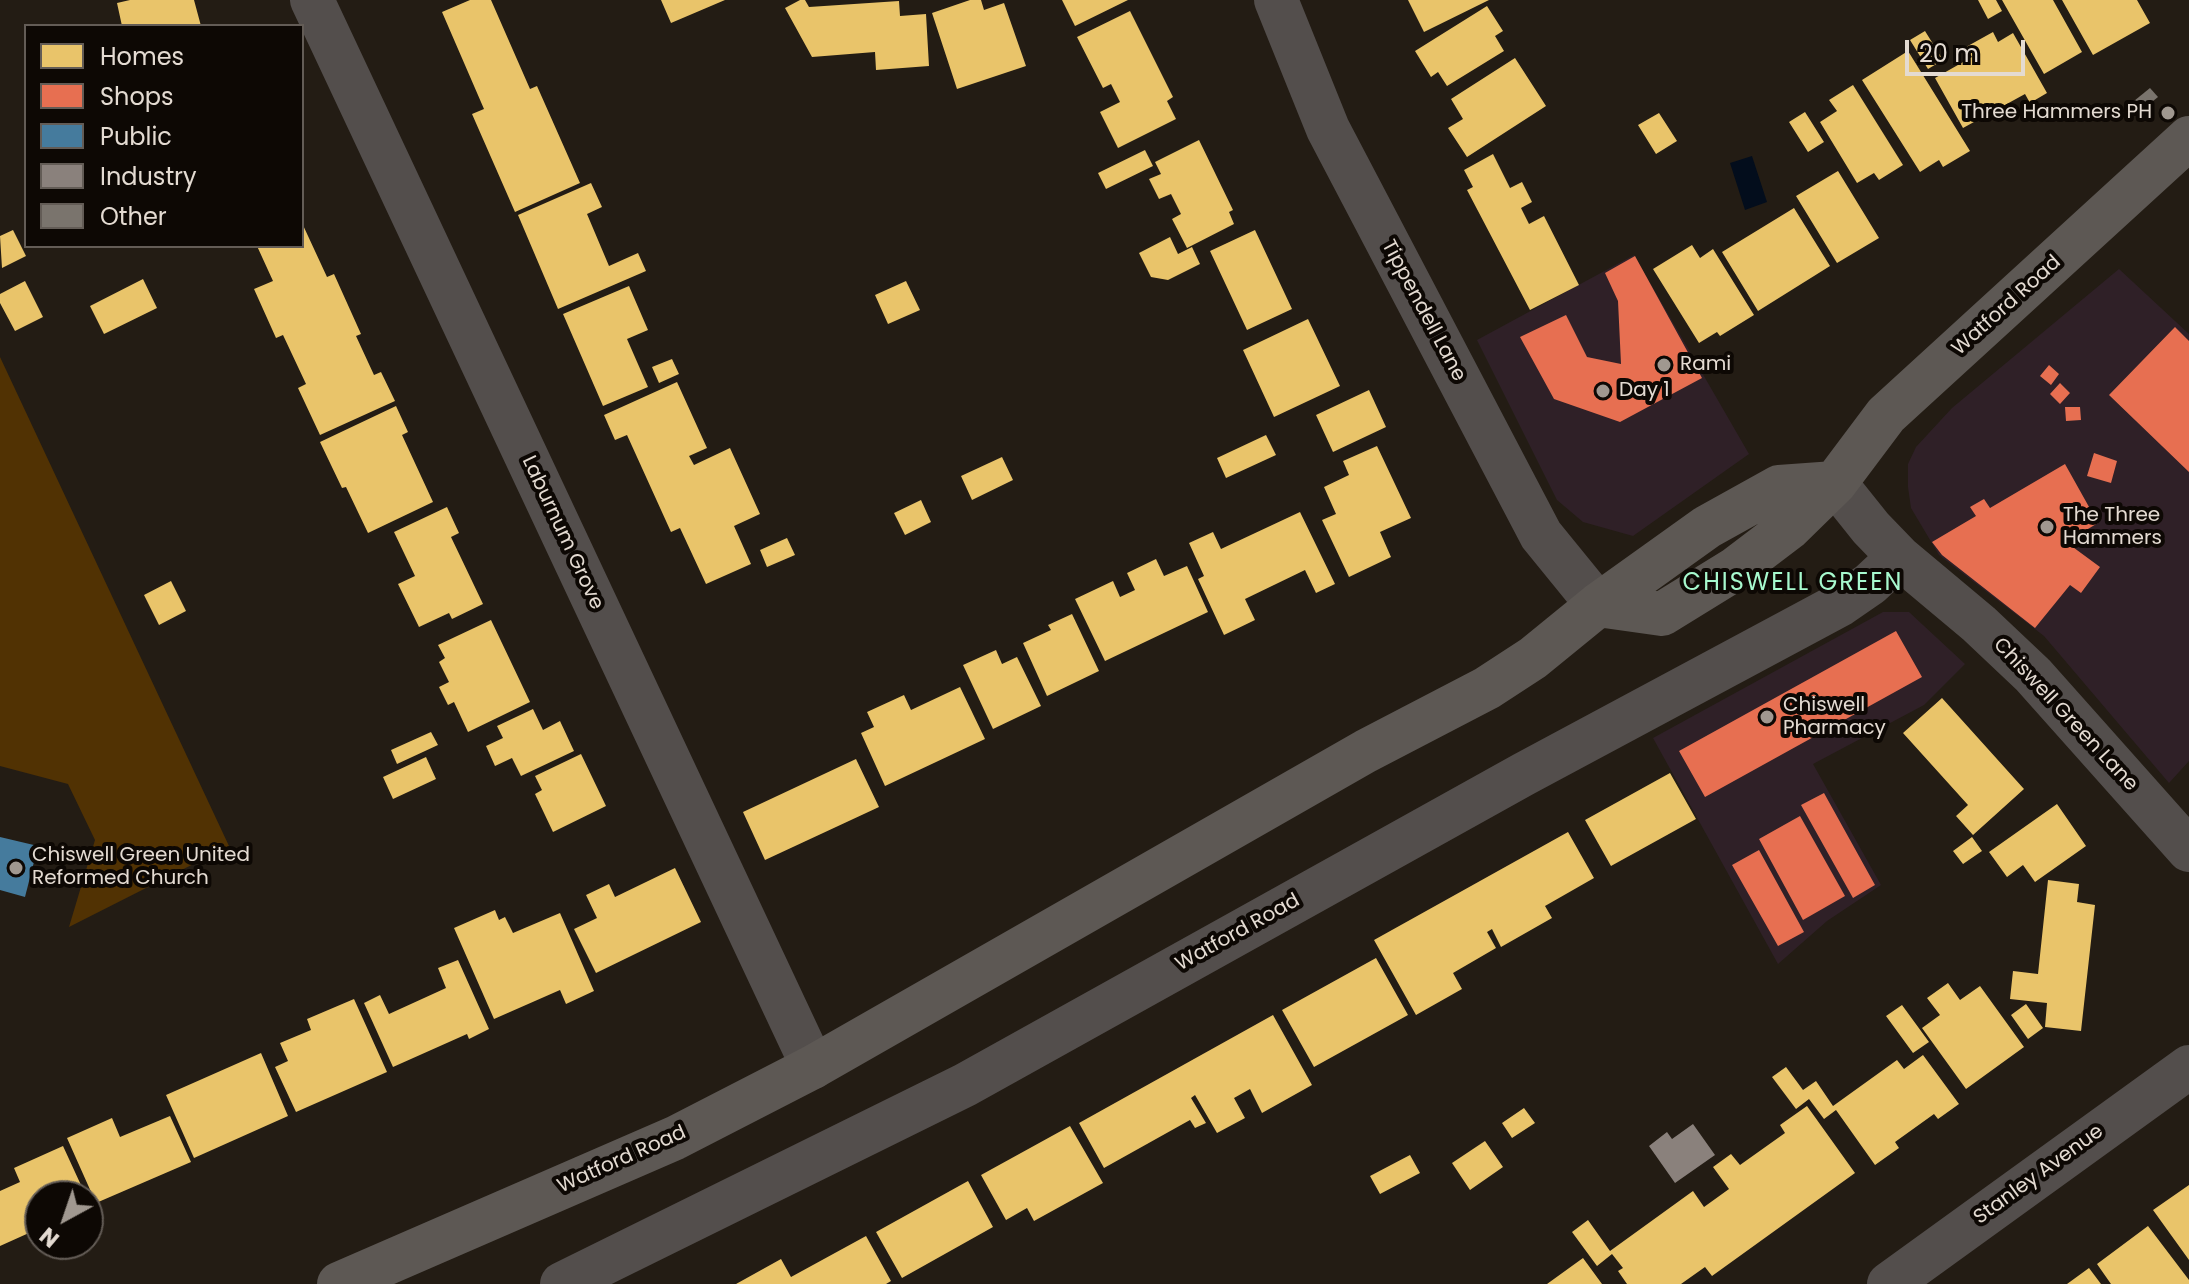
<!DOCTYPE html>
<html>
<head>
<meta charset="utf-8">
<style>
  body { margin:0 }
  #map { position:relative; width:2189px; height:1284px; overflow:hidden; background:#231c14; font-family:Poppins,sans-serif }
  canvas { display:block }
  .legend { position:absolute; left:24px; top:24px; width:280px; height:224px; box-sizing:border-box; background:#0d0804; border:2px solid #635c56; margin:0; padding:10px 14px; list-style:none; font-size:24px; color:#e4dbd2 }
  .legend li { display:flex; align-items:center; gap:16px; height:40px }
  .legend b { width:40px; border:2px solid #635c56 }
  .north { position:absolute; left:24px; top:1180px; width:80px; height:80px; box-sizing:border-box; background:#0d0804; border:2px solid #635c56; border-radius:50%; rotate:220deg; font-size:22px; font-weight:700; line-height:32px; text-align:center; color:#e4dbd2 }
  .north::after { content:''; display:block; margin:auto; width:28px; height:36px; background:#a09890; clip-path:polygon(50% 0,100% 100%,50% 72%,0 100%) }
  .scale { position:absolute; left:1905px; top:40px; width:120px; height:36px; box-sizing:border-box; border:4px solid #e4dbd2; border-top:0; padding-left:10px; font-size:24px; line-height:28px; white-space:nowrap; color:#e4dbd2; -webkit-text-stroke:6px #0d0804; paint-order:stroke }
</style>
</head>
<body>
<div id="map">
<canvas width="2189" height="1284"></canvas>
<ul class="legend">
<li><b style="height:22px;background:#e9c46a"></b>Homes</li>
<li><b style="height:22px;background:#e76f51"></b>Shops</li>
<li><b style="height:22px;background:#457b9d"></b>Public</li>
<li><b style="height:22px;background:#8a817c"></b>Industry</li>
<li><b style="height:22px;background:#7a746d"></b>Other</li>
</ul>
<div class="north">N</div>
<div class="scale">20 m</div>
</div>
<script>
const c = document.querySelector('canvas').getContext('2d');
c.lineJoin = 'round';
function fillPath(path, color) { c.fillStyle = color; c.fill(path, 'evenodd'); }
const poly = rows => new Path2D(rows.map(r => 'M' + r).join(''));
function trace(path, color, width, dash) { c.strokeStyle = color; c.lineWidth = width; c.lineCap = dash ? 'butt' : 'round'; c.setLineDash(dash || []); c.stroke(path); }
function write(font, color, halo, rows, align = 'center') {
  c.font = font + ' Poppins,sans-serif'; c.lineWidth = 8; c.setLineDash([]); c.textBaseline = 'middle'; c.strokeStyle = halo; c.fillStyle = color; for (const [text, x, y, turn = 0] of rows) {
    c.save(); c.translate(x, y); c.rotate((+turn || 0) * Math.PI / 180); c.textAlign = isNaN(turn) ? turn : align; if (halo) c.strokeText(text, 0, 0); c.fillText(text, 0, 0); c.restore();
  }
}
const commercial = poly([
  [1634,255,1749,454,1633,536,1583,522,1557,500,1477,340],
  [2119,269,2189,334,2189,761,2169,783,2044,636,1939,555,1911,508,1908,487,1908,464,1916,447,1952,408],
  [1883,612,1909,612,1965,664,1924,705,1813,764,1881,885,1827,921,1778,964,1653,738]
]);
const green = poly([
  [0,357,229,846,69,927,95,840,68,784,0,766]
]);
const water = poly([
  [1752,156,1767,202,1745,210,1730,163]
]);
const homes = poly([
  [130,0,194,0,201,26,122,26,117,3],
  [470,0,491,0,530,89,537,86,580,183,515,212,472,114,484,109,442,12],
  [661,0,725,0,671,23],
  [800,0,805,0,809,7,899,1,900,16,926,14,929,66,876,70,875,52,812,57,785,8],
  [970,0,981,0,984,10,1004,3,1026,66,957,89,932,13],
  [1062,0,1128,0,1075,26],
  [1408,0,1489,0,1424,32],
  [1978,0,1996,0,2002,11,1988,19],
  [2002,0,2053,0,2082,52,2044,74],
  [2062,0,2137,0,2150,23,2093,55],
  [1487,6,1503,31,1495,36,1504,51,1447,86,1438,72,1431,77,1415,51],
  [1130,11,1173,97,1167,101,1176,119,1118,148,1100,112,1120,102,1111,84,1103,88,1077,37],
  [1925,31,1943,60,1928,69,1910,40],
  [1993,32,1998,42,2013,33,2047,93,2030,103,2025,94,1963,128,1935,78,1972,57,1966,47],
  [1908,51,1970,151,1943,167,1939,160,1920,172,1862,80],
  [1515,58,1546,106,1467,157,1448,128,1463,119,1451,99],
  [1853,85,1903,165,1879,180,1874,173,1857,183,1820,122,1837,111,1829,100],
  [1805,112,1824,142,1808,152,1789,122],
  [1659,113,1677,141,1656,154,1638,125],
  [1199,140,1233,210,1229,212,1234,224,1187,248,1172,219,1181,214,1171,194,1159,199,1149,179,1161,174,1155,162],
  [1145,150,1153,166,1106,189,1098,173],
  [1493,154,1510,188,1522,182,1532,202,1521,208,1529,224,1544,216,1579,285,1530,310,1467,190,1473,187,1464,170],
  [1838,171,1879,238,1837,263,1796,196],
  [591,183,602,207,587,214,609,266,638,253,646,271,558,309,518,215],
  [1794,208,1830,266,1758,311,1722,252],
  [302,223,327,277,334,274,361,334,356,336,374,375,381,372,395,401,320,435,298,388,306,384,283,335,276,338,254,289,273,281,257,246,302,246],
  [13,230,26,256,2,268,0,236],
  [1255,230,1292,309,1247,330,1210,251],
  [1170,237,1178,254,1192,247,1200,264,1168,280,1151,277,1139,253],
  [1692,245,1700,258,1713,249,1754,315,1720,336,1717,332,1699,343,1653,269],
  [143,279,157,308,104,334,90,306],
  [25,281,43,317,15,331,0,303,0,294],
  [906,281,920,310,888,324,875,295],
  [629,286,648,330,627,339,648,387,603,406,563,314],
  [1308,319,1340,386,1274,417,1243,350],
  [672,359,679,374,659,383,652,367],
  [677,382,707,448,689,456,694,465,730,448,760,514,734,526,751,564,706,584,680,528,671,532,627,435,615,440,604,415],
  [1369,390,1386,427,1333,452,1316,415],
  [396,406,408,432,402,435,433,502,368,533,346,487,342,488,320,442],
  [1266,435,1276,455,1226,478,1217,458],
  [1377,446,1411,518,1380,532,1391,557,1349,577,1322,520,1336,514,1324,487,1349,475,1343,461],
  [1002,457,1013,480,972,500,961,476],
  [921,500,931,522,905,535,894,513],
  [447,507,459,533,451,537,483,604,452,619,449,613,419,627,398,584,415,576,394,532],
  [1300,512,1335,584,1316,593,1305,570,1245,599,1255,620,1224,635,1198,579,1204,576,1189,543,1213,532,1221,549],
  [787,538,795,555,767,567,760,550],
  [1156,559,1164,576,1187,566,1208,612,1105,661,1075,599,1113,581,1120,597,1135,590,1127,573],
  [171,581,186,611,159,625,144,595],
  [1072,614,1099,671,1047,696,1023,643,1051,630,1048,625],
  [491,620,530,702,468,732,454,702,448,705,439,687,449,682,439,662,445,658,438,645],
  [996,650,1002,664,1017,657,1041,706,993,729,963,665],
  [960,687,985,739,885,786,861,733,874,727,867,712,904,695,911,710],
  [1942,698,2024,789,1973,835,1956,816,1968,805,1903,733],
  [533,709,543,730,560,721,574,751,521,776,512,758,495,766,486,746,503,738,497,726],
  [431,732,438,745,397,764,391,750],
  [581,754,606,806,553,832,535,794,542,790,535,776],
  [426,757,436,779,393,799,383,777],
  [856,759,879,807,765,860,743,812],
  [1670,773,1696,819,1611,866,1585,820],
  [2057,804,2086,846,2035,882,2023,865,2007,877,1989,852],
  [1568,832,1594,878,1545,906,1552,918,1501,947,1492,929,1487,932,1496,948,1453,973,1462,989,1416,1015,1374,940],
  [1972,837,1982,851,1963,864,1953,851],
  [675,868,701,922,596,973,574,929,597,918,586,895,609,884,615,897],
  [2048,880,2079,884,2077,902,2095,905,2081,1031,2045,1027,2047,1003,2010,999,2013,971,2038,974],
  [495,910,499,920,505,917,513,933,560,913,594,991,566,1004,560,990,494,1019,454,928],
  [1376,958,1408,1015,1314,1067,1282,1010],
  [458,960,489,1029,469,1039,467,1034,393,1067,364,1003,380,995,389,1014,446,988,438,968],
  [1948,983,1960,1000,1980,986,2024,1047,1966,1089,1922,1028,1940,1015,1927,998],
  [354,999,387,1072,296,1112,275,1067,288,1061,280,1043,311,1030,307,1019],
  [2026,1004,2043,1028,2028,1039,2011,1015],
  [1902,1005,1929,1042,1913,1053,1886,1016],
  [1273,1015,1312,1085,1262,1113,1250,1089,1234,1098,1245,1118,1217,1133,1195,1095,1191,1098,1206,1123,1195,1128,1190,1120,1104,1168,1079,1123],
  [261,1053,288,1116,194,1158,166,1095],
  [1923,1055,1959,1104,1938,1119,1934,1114,1895,1142,1899,1148,1875,1165,1836,1110,1824,1119,1809,1099,1796,1109,1772,1077,1786,1067,1803,1090,1816,1081,1833,1106,1897,1060,1904,1069],
  [1807,1106,1855,1173,1712,1276,1705,1267,1681,1284,1627,1284,1618,1271,1623,1268,1612,1254,1597,1266,1572,1232,1588,1220,1610,1251,1693,1191,1704,1207,1729,1189,1713,1167,1731,1154,1740,1165,1785,1133,1780,1125],
  [1524,1108,1535,1123,1512,1138,1502,1123],
  [170,1116,191,1162,96,1203,67,1138,112,1118,120,1137],
  [1070,1126,1103,1183,1034,1221,1027,1208,1006,1220,981,1175],
  [1485,1141,1503,1167,1470,1190,1452,1163],
  [63,1146,86,1196,40,1196,40,1228,0,1246,0,1191,20,1182,14,1168],
  [1410,1155,1420,1173,1380,1194,1370,1176],
  [968,1181,993,1227,902,1278,876,1232],
  [2189,1185,2189,1260,2153,1210],
  [2148,1226,2189,1280,2189,1284,2111,1284,2097,1264],
  [866,1236,891,1281,886,1284,736,1284,781,1259,791,1277],
  [1583,1258,1602,1284,1547,1284],
  [2089,1268,2101,1284,2067,1284]
]);
const shops = poly([
  [1635,256,1702,378,1620,422,1554,399,1520,337,1566,315,1587,357,1621,364,1618,301,1605,273],
  [2175,327,2189,341,2189,472,2109,395],
  [2049,365,2059,374,2051,385,2040,376],
  [2060,383,2070,393,2060,404,2050,394],
  [2065,407,2080,407,2081,420,2066,421],
  [2094,453,2117,461,2111,483,2087,476],
  [2065,464,2098,523,2066,542,2100,567,2081,593,2070,585,2035,628,1942,555,1932,542,1976,516,1970,507,1984,499,1990,508],
  [1896,631,1922,677,1705,797,1679,751],
  [1824,793,1875,885,1853,898,1801,805],
  [1800,816,1845,896,1803,920,1759,839],
  [1759,850,1804,932,1778,946,1732,865]
]);
const public = poly([
  [0,837,38,846,25,897,0,890]
]);
const industry = poly([
  [1693,1124,1715,1155,1675,1183,1649,1146,1667,1132,1672,1139]
]);
const building = poly([
  [2150,88,2158,97,2142,110,2134,101]
]);
const minor = poly([
  [312,0,813,1067],
  [1276,0,1328,129,1541,535,1598,605],
  [1835,483,1871,528,1899,557,1979,624,2033,675,2189,850],
  [562,1284,965,1085,1524,774,1841,604,1870,584,1899,557],
  [1889,1284,2189,1067]
]);
const major = poly([
  [1598,605,1662,614,1735,569,1789,528,1835,483,1886,415,2189,138],
  [339,1284,675,1138,813,1067,1366,751,1487,688,1533,658,1598,605,1707,527,1779,487,1835,483]
]);
const markers = [
  [2168,113,8,"#a09890"],
  [1664,365,8,"#a09890"],
  [1603,391,8,"#a09890"],
  [2047,527,8,"#a09890"],
  [1767,717,8,"#a09890"],
  [16,868,8,"#a09890"]
];
const poiNames = [
  ["Three Hammers PH",2152,113,"right"],
  ["Rami",1680,365],
  ["Day 1",1619,391],
  ["The Three",2063,516],
  ["Hammers",2063,539],
  ["Chiswell",1783,706],
  ["Pharmacy",1783,729],
  ["Chiswell Green United",32,856],
  ["Reformed Church",32,879]
];
const streetNames = [
  ["Watford Road",2007,306,-42],
  ["Tippendell Lane",1423,311,62],
  ["Laburnum Grove",562,533,65],
  ["Chiswell Green Lane",2065,715,47],
  ["Watford Road",1238,933,-29],
  ["Watford Road",622,1160,-24],
  ["Stanley Avenue",2039,1175,-36]
];
const quarterNames = [
  ["CHISWELL GREEN",1793,584]
];
fillPath(commercial, '#2f2027');
fillPath(green, '#513203');
fillPath(water, '#030d1c');
fillPath(homes, '#e9c46a');
fillPath(shops, '#e76f51');
fillPath(public, '#457b9d');
fillPath(industry, '#8a817c');
fillPath(building, '#7a746d');
trace(minor, '#534e4c', 44);
trace(major, '#5d5854', 44);
for (const [x, y, r, color] of markers) { const dot = new Path2D(); dot.arc(x, y, r, 0, 2 * Math.PI); c.fillStyle = color; c.fill(dot); trace(dot, '#0d0804', 3); }
write('20px', '#e4dbd2', '#0d0804', poiNames, 'left');
write('20px', '#e4dbd2', '#0d0804', streetNames);
c.letterSpacing = '2px';
write('24px', '#a7f9ce', '#0d0804', quarterNames);
c.letterSpacing = '0px';
</script>
</body>
</html>
